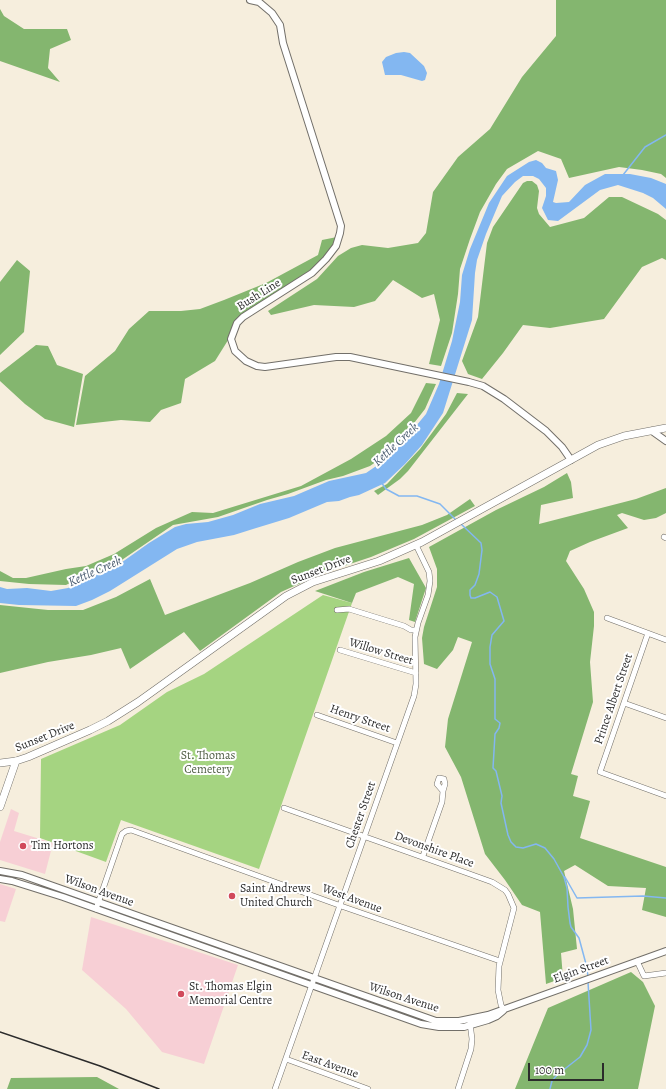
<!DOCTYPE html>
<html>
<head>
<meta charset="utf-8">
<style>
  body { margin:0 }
  #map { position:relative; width:666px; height:1089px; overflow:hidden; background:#f6eedd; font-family:Alegreya,serif }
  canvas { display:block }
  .scale { position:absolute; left:528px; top:1063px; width:76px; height:18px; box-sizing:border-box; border:2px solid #2b2b2b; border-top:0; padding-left:5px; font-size:12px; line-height:14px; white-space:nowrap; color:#2b2b2b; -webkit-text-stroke:3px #fff; paint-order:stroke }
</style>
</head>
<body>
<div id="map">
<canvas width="666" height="1089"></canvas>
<div class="scale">100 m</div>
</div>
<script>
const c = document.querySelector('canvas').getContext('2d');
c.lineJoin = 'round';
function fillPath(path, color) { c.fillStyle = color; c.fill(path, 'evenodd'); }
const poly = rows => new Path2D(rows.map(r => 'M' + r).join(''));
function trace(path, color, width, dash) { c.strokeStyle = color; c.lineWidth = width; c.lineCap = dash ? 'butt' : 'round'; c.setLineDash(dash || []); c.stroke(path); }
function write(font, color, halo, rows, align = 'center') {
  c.font = font + ' Alegreya,serif'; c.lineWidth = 4; c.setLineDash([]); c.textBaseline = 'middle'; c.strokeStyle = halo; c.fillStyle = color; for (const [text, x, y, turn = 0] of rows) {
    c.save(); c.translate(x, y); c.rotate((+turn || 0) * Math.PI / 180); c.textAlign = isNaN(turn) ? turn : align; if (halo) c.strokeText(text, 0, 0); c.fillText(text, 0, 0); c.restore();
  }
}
const built = poly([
  [11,809,19,813,14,831,53,843,45,874,0,860,0,842],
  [0,884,16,889,5,922,0,921],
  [91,917,238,965,204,1064,162,1052,126,1009,82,970]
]);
const green = poly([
  [323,595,352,603,259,869,121,820,106,862,40,838,41,759,120,725,167,692,204,674]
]);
const forest = poly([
  [556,0,666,0,666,178,661,174,642,170,619,167,569,178,561,159,538,151,507,169,496,184,480,212,470,239,460,269,458,294,452,333,441,366,429,364,440,320,434,294,422,298,393,280,375,301,354,307,314,305,271,315,268,311,317,279,338,256,351,248,362,245,388,248,418,243,426,233,433,192,458,157,490,129,522,77,556,36],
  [0,9,4,16,24,29,67,29,71,40,50,49,48,68,60,82,0,61],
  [527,181,532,181,537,185,539,191,537,208,539,214,550,227,584,218,609,197,622,197,658,214,666,220,666,260,662,258,642,267,604,319,550,328,523,325,503,353,482,379,468,374,462,361,478,317,487,243,493,227,523,183],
  [337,237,333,246,321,261,298,280,236,321,230,337,215,361,185,379,181,403,161,410,150,422,121,420,76,425,85,376,115,351,129,329,149,311,181,311,200,309,224,300,266,283,318,255,322,240],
  [17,260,30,271,24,332,0,355,0,282],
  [36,345,48,346,57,365,83,374,74,427,45,419,25,404,0,381,0,373],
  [426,383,436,384,425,409,393,450,370,466,343,476,326,480,288,494,267,500,218,517,173,525,113,566,86,575,66,585,29,584,0,581,0,571,13,578,26,578,66,569,86,566,114,554,156,528,192,512,213,513,301,486,351,459,386,436,411,413],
  [457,393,468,394,408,471,400,479,378,495,374,491,387,484,420,449,446,414],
  [567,473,571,482,573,498,541,505,539,524,636,499,666,488,666,513,656,518,644,520,622,513,617,515,628,528,590,542,570,551,566,561,584,589,594,612,594,626,590,662,593,702,571,774,578,776,573,796,590,801,580,838,666,867,666,917,642,910,646,888,608,886,575,865,564,871,573,909,577,949,561,953,563,978,546,984,540,912,522,905,505,880,485,854,461,777,445,747,448,719,472,642,458,637,453,650,437,669,424,664,422,638,424,627,437,587,437,569,429,547,496,510,544,487],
  [470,499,475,506,414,539,371,557,323,573,281,592,200,651,184,632,130,669,121,648,91,655,48,662,0,673,0,605,48,610,83,610,116,597,150,579,165,615,250,583,298,562,335,548,422,525,447,515],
  [409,558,426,588,415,622,409,620,414,584,398,577,356,593,352,603,315,591,364,572],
  [631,972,643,982,655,1006,638,1089,515,1089,548,1008],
  [97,1077,119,1089,7,1089,11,1078]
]);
const water = poly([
  [404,52,410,53,424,66,427,73,425,80,422,81,401,75,385,75,382,62,386,57,396,53],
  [536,160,542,163,546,168,556,171,558,180,553,202,556,203,569,202,585,185,605,174,630,174,651,178,666,184,666,209,653,198,643,193,618,185,600,190,558,221,548,220,542,208,546,196,546,188,539,179,533,176,523,176,515,182,502,196,486,234,477,260,475,273,472,320,443,413,422,445,405,464,385,483,359,495,350,497,339,501,327,502,289,518,253,529,234,535,197,542,177,549,110,591,92,600,76,606,19,605,0,603,0,587,7,589,27,588,51,591,68,588,118,565,149,543,175,527,186,524,208,522,233,515,260,504,294,496,329,481,366,473,391,456,426,414,439,384,452,341,460,302,462,275,470,249,489,203,507,176,529,162]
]);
const stream = poly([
  [623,175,645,147,666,135],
  [381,482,386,489,399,496,417,496,440,504,456,520],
  [461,524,481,543,482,550,479,574,475,585,470,590,470,595,471,598,475,598,490,592,497,597,504,621,492,635,490,647,490,664,495,679,495,719,500,723,499,728,495,734,493,768,496,771,502,796,501,803,508,835,511,842,516,847,523,848,536,844,545,848,554,859,564,877,567,888,568,907,570,923,571,927,579,938,586,964,588,976],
  [565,877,577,898,643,896,666,898],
  [550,1089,552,1081,557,1075,580,1057,587,1045,591,1030,588,982]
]);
const minor = poly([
  [664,537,666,538],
  [337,610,349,609,404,626,411,630,416,630],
  [607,618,666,640],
  [648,633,600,772,666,796],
  [340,650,416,673],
  [624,703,666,718],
  [317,715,397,743],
  [284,808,467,873,492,882,505,890,508,894,514,908,499,966,498,990,501,1005,504,1010],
  [423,856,442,802,443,791,445,784,444,779,439,778,437,784,443,791],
  [96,909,122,834,126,831,131,830,344,907,500,961],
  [637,961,644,976,666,973],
  [286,1059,368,1089],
  [275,1089,414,696,416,684,415,637,418,623,428,595,430,581,429,572,416,545],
  [458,1089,471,1049,472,1039,470,1023]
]);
const tertiary = poly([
  [250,0,259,2,272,13,280,25,283,43,341,226,340,233,336,246,326,259,312,273,243,317,237,323,231,339,235,351,246,361,257,366,265,367,336,357,350,357,469,382,483,386,504,399,546,431,562,447,571,460],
  [652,431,666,441],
  [0,871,22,875,388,1004,436,1021,459,1021,488,1015,666,951],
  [0,879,12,881,63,897,421,1024,439,1027,464,1027,488,1020,497,1016,503,1011]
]);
const secondary = poly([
  [0,763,16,761,28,757,90,730,108,721,138,702,286,596,313,582,379,561,422,542,598,445,624,436,666,428],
  [0,807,16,761]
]);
const rail = poly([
  [0,1032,100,1066,159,1089]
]);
const markers = [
  [23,846,4,"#d1495b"],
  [232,896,4,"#d1495b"],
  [181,994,4,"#d1495b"]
];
const streetNames = [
  ["Bush Line",259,295,-32],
  ["Sunset Drive",321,570,-21],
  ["Willow Street",381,652,17],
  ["Prince Albert Street",614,699,-71],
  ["Henry Street",360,719,19],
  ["Sunset Drive",45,737,-22],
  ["Chester Street",361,815,-71],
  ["Devonshire Place",434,850,20],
  ["Wilson Avenue",99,891,20],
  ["West Avenue",352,899,20],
  ["Elgin Street",581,970,-20],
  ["Wilson Avenue",404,998,18],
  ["East Avenue",330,1065,20]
];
const parkNames = [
  ["St. Thomas",208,756],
  ["Cemetery",208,770]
];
const poiNames = [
  ["Tim Hortons",31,846],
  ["Saint Andrews",240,889],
  ["United Church",240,903],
  ["St. Thomas Elgin",189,987],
  ["Memorial Centre",189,1001]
];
const waterNames = [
  ["Kettle Creek",396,445,-43],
  ["Kettle Creek",95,572,-24]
];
fillPath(built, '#f7cfd5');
fillPath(green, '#a5d481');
fillPath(forest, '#84b66f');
fillPath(water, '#83b7f1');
trace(stream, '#83b7f1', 1.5);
trace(minor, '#726f69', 6);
trace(tertiary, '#726f69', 8);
trace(secondary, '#726f69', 8);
trace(minor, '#fff', 5);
trace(tertiary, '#fff', 6);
trace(secondary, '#fff', 7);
trace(rail, '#2b2b2b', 1.5);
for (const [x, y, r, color] of markers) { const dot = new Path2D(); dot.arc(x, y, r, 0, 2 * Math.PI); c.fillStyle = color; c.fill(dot); trace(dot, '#fff', 1.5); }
write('12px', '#2b2b2b', '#fff', streetNames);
write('12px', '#505e45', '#fff', parkNames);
write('12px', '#2b2b2b', '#fff', poiNames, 'left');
write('italic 13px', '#4a5c70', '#fff', waterNames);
</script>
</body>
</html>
